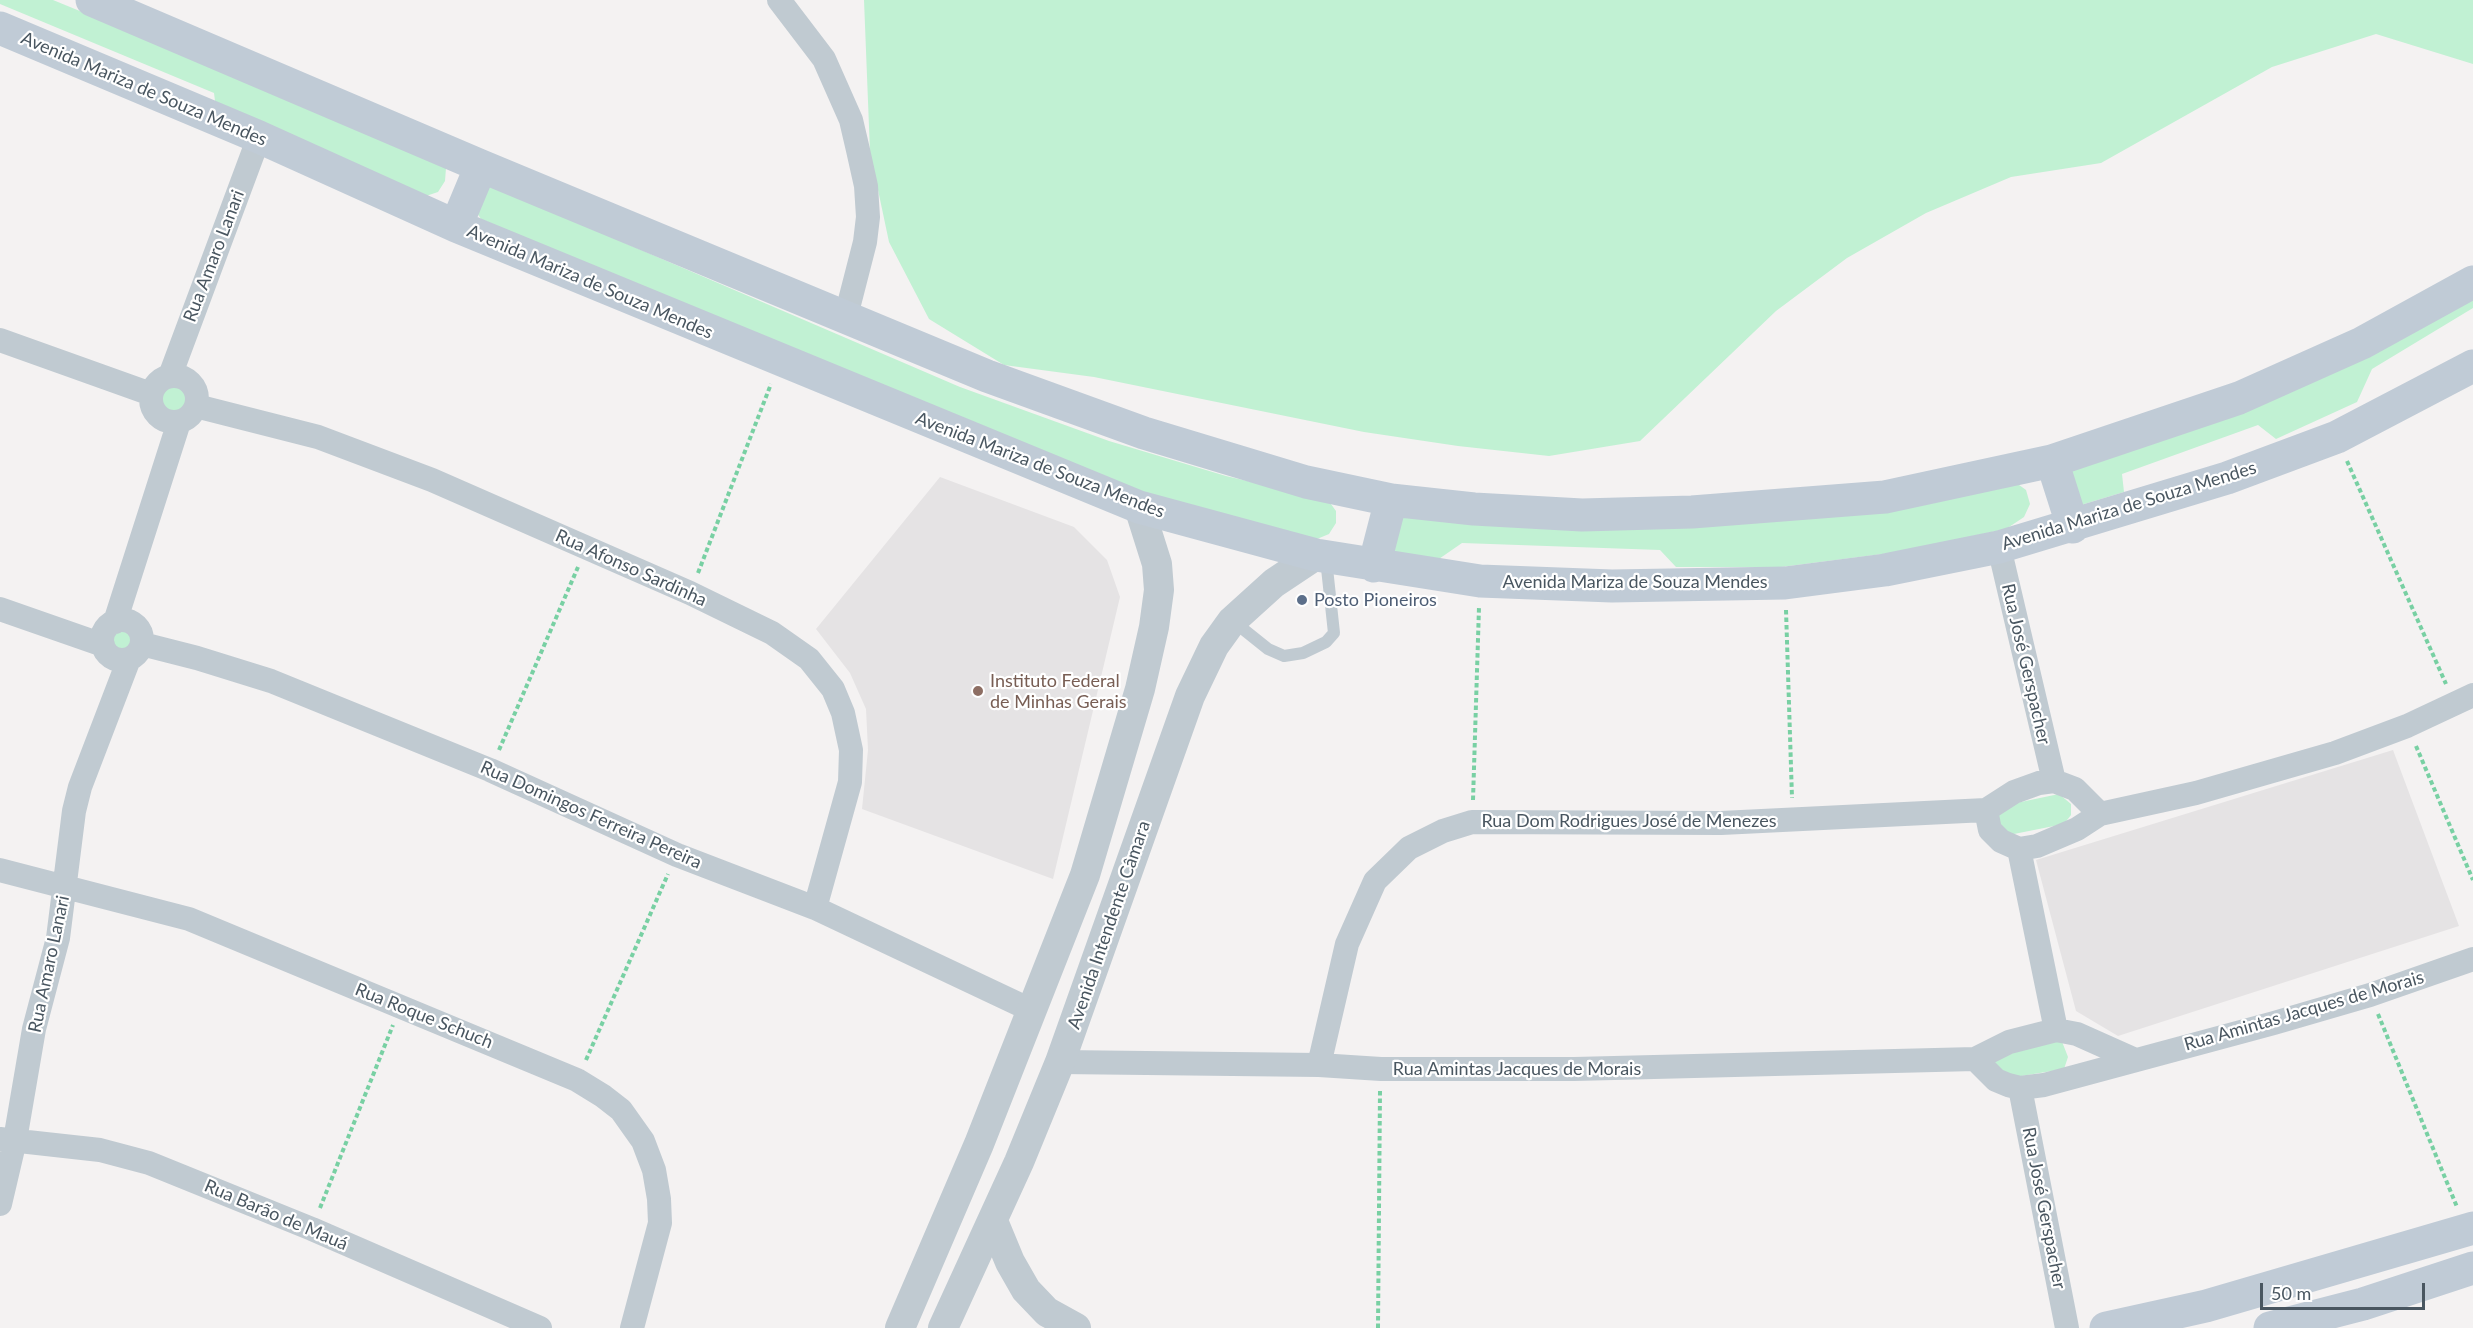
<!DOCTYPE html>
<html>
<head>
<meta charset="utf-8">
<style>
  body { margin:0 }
  #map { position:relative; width:2473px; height:1328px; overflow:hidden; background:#f4f2f2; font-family:Lato,sans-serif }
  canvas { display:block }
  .scale { position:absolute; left:2260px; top:1283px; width:165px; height:27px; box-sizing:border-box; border:3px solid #495660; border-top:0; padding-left:8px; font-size:18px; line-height:21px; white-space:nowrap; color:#495660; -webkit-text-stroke:4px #fff; paint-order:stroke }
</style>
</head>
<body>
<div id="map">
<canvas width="2473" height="1328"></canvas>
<div class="scale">50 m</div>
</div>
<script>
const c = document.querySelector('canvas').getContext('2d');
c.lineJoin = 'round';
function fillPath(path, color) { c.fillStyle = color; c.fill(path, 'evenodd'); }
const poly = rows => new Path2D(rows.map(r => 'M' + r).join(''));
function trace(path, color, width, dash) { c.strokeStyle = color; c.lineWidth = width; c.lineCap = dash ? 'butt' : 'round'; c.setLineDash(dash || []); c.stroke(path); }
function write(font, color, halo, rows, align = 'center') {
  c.font = font + ' Lato,sans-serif'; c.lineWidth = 4.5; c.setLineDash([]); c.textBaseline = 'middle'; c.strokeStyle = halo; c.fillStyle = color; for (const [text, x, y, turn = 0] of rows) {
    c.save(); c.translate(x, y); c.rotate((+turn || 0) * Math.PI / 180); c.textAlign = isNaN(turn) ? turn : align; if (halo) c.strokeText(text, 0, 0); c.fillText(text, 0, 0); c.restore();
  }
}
const education = poly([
  [940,477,1074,527,1107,560,1120,597,1053,879,862,809,868,750,866,709,850,673,816,629],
  [2393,750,2459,926,2118,1036,2076,1011,2036,860]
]);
const green = poly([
  [0,0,53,0,438,158,446,168,445,181,438,192,426,196,216,109,214,93,0,4],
  [864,0,2473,0,2473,64,2376,34,2272,67,2101,163,2011,177,1926,213,1847,258,1776,311,1640,441,1549,456,1458,446,1364,432,1094,377,1004,365,929,319,889,242,870,152],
  [490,185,960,387,1109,441,1226,476,1328,500,1336,511,1336,523,1329,534,1317,539,1213,516,1095,478,481,219,477,213],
  [2473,285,2473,308,2372,369,2357,402,2276,439,2258,425,2122,474,2124,492,2081,505,2070,470],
  '157 403a16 16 0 1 1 32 0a16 16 0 1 1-32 0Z',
  [2015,482,2026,490,2030,504,2024,517,2006,529,1898,552,1781,567,1676,567,1660,550,1462,543,1436,561,1396,553,1390,548,1399,515],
  [121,624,136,631,138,643,117,656,108,649,106,638,111,628],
  [2059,794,2071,804,2071,815,2064,824,2004,836,1992,808],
  [2061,1039,2068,1057,2064,1069,1997,1080,1987,1058]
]);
const path = poly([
  [2347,461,2446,684],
  [698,573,771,384],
  [1786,610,1792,798],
  [2416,746,2473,880],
  [499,750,578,567],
  [1473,800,1479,607],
  [2378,1014,2457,1207],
  [586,1060,668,874],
  [320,1208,393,1025],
  [1378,1328,1380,1091]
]);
const service = poly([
  [1233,621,1268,649,1284,656,1303,653,1326,642,1334,633,1326,559]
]);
const minor = poly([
  [779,0,824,59,851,120,858,150,866,186,868,217,865,242,846,316],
  [0,340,151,394],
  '151 399a23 23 0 1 1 46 0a23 23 0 1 1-46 0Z',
  [170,376,259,137],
  [196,406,318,437,432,480,690,593,772,633,809,659,833,689,843,713,851,750,850,782,815,908],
  [1999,547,2054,781],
  [0,609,103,645],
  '102 640a20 20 0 1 1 40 0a20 20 0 1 1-40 0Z',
  [115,622,179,422],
  [142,644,197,658,271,681,490,770,677,855,815,908,1031,1010],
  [1986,810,1990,830,2001,841,2019,849,2037,846,2077,829,2100,814,2196,793,2335,753,2407,726,2473,695],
  [2019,849,2056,1030],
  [0,870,189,919,577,1080,603,1096,621,1110,643,1141,654,1170,659,1199,660,1223,632,1328],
  [1975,1059,1996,1080,2008,1085,2020,1088,2044,1085,2274,1023,2370,995,2473,959],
  [1060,1062,1319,1065,1381,1069,1574,1069,1975,1059,2009,1042,2056,1030,2077,1034,2133,1059],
  [1319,1065,1347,944,1375,881,1409,848,1443,831,1472,822,1721,823,1986,810,2014,792,2039,783,2054,781,2075,789,2100,814],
  [2020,1088,2067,1328],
  [0,1139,100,1150,149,1163,312,1229,540,1328],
  [0,1204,15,1140,34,1029,58,938,74,811,80,787,129,659]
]);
const tertiary = poly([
  [993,1221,1010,1262,1026,1290,1047,1312,1076,1328],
  [900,1328,979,1144,1085,875,1140,689,1154,627,1159,590,1157,564,1139,507],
  [943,1328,1019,1162,1060,1062,1190,696,1214,646,1232,621,1274,583,1316,555]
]);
const secondary = poly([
  [92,0,481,166,987,376,1144,433,1306,482,1391,500,1474,509,1582,515,1692,512,1885,497,2052,461,2239,398,2362,343,2473,282],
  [0,28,259,137,456,226,1139,507,1316,555,1480,581,1612,586,1785,583,1885,570,1999,547,2227,478,2337,437,2473,366],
  [456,226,481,166],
  [2052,461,2073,527],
  [1374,566,1391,500],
  [2106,1328,2206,1306,2473,1228],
  [2270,1328,2363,1304,2473,1268]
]);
const markers = [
  [1302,600,6,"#5c6f8a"],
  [978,691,6,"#8d6e63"]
];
const streetNames = [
  ["Avenida Mariza de Souza Mendes",144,89,23],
  ["Rua Amaro Lanari",214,256,-69],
  ["Avenida Mariza de Souza Mendes",590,282,23],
  ["Avenida Mariza de Souza Mendes",1040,465,21],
  ["Avenida Mariza de Souza Mendes",2129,506,-17],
  ["Rua Afonso Sardinha",631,568,24],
  ["Avenida Mariza de Souza Mendes",1635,582],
  ["Rua José Gerspacher",2026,664,77],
  ["Rua Domingos Ferreira Pereira",591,815,24],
  ["Rua Dom Rodrigues José de Menezes",1629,821],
  ["Avenida Intendente Câmara",1109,925,-71],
  ["Rua Amaro Lanari",49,964,-78],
  ["Rua Amintas Jacques de Morais",2304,1011,-16],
  ["Rua Roque Schuch",424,1016,22],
  ["Rua Amintas Jacques de Morais",1517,1069],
  ["Rua José Gerspacher",2044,1208,79],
  ["Rua Barão de Mauá",276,1215,23]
];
const serviceNames = [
  ["Posto Pioneiros",1314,600]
];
const educationNames = [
  ["Instituto Federal",990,681],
  ["de Minhas Gerais",990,702]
];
fillPath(education, '#e5e3e4');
fillPath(green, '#c1f1d3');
trace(path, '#78d0a3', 4, [4.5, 3]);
trace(service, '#c0cad1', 12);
trace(minor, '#c0cad1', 24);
trace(tertiary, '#c0cad1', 30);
trace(secondary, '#c0cbd6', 33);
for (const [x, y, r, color] of markers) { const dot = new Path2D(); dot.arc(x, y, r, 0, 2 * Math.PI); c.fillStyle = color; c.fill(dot); trace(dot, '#fff', 2); }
write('18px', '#495660', '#fff', streetNames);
write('18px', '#4e5e75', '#fff', serviceNames, 'left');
write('18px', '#785e54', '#fff', educationNames, 'left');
</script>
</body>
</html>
